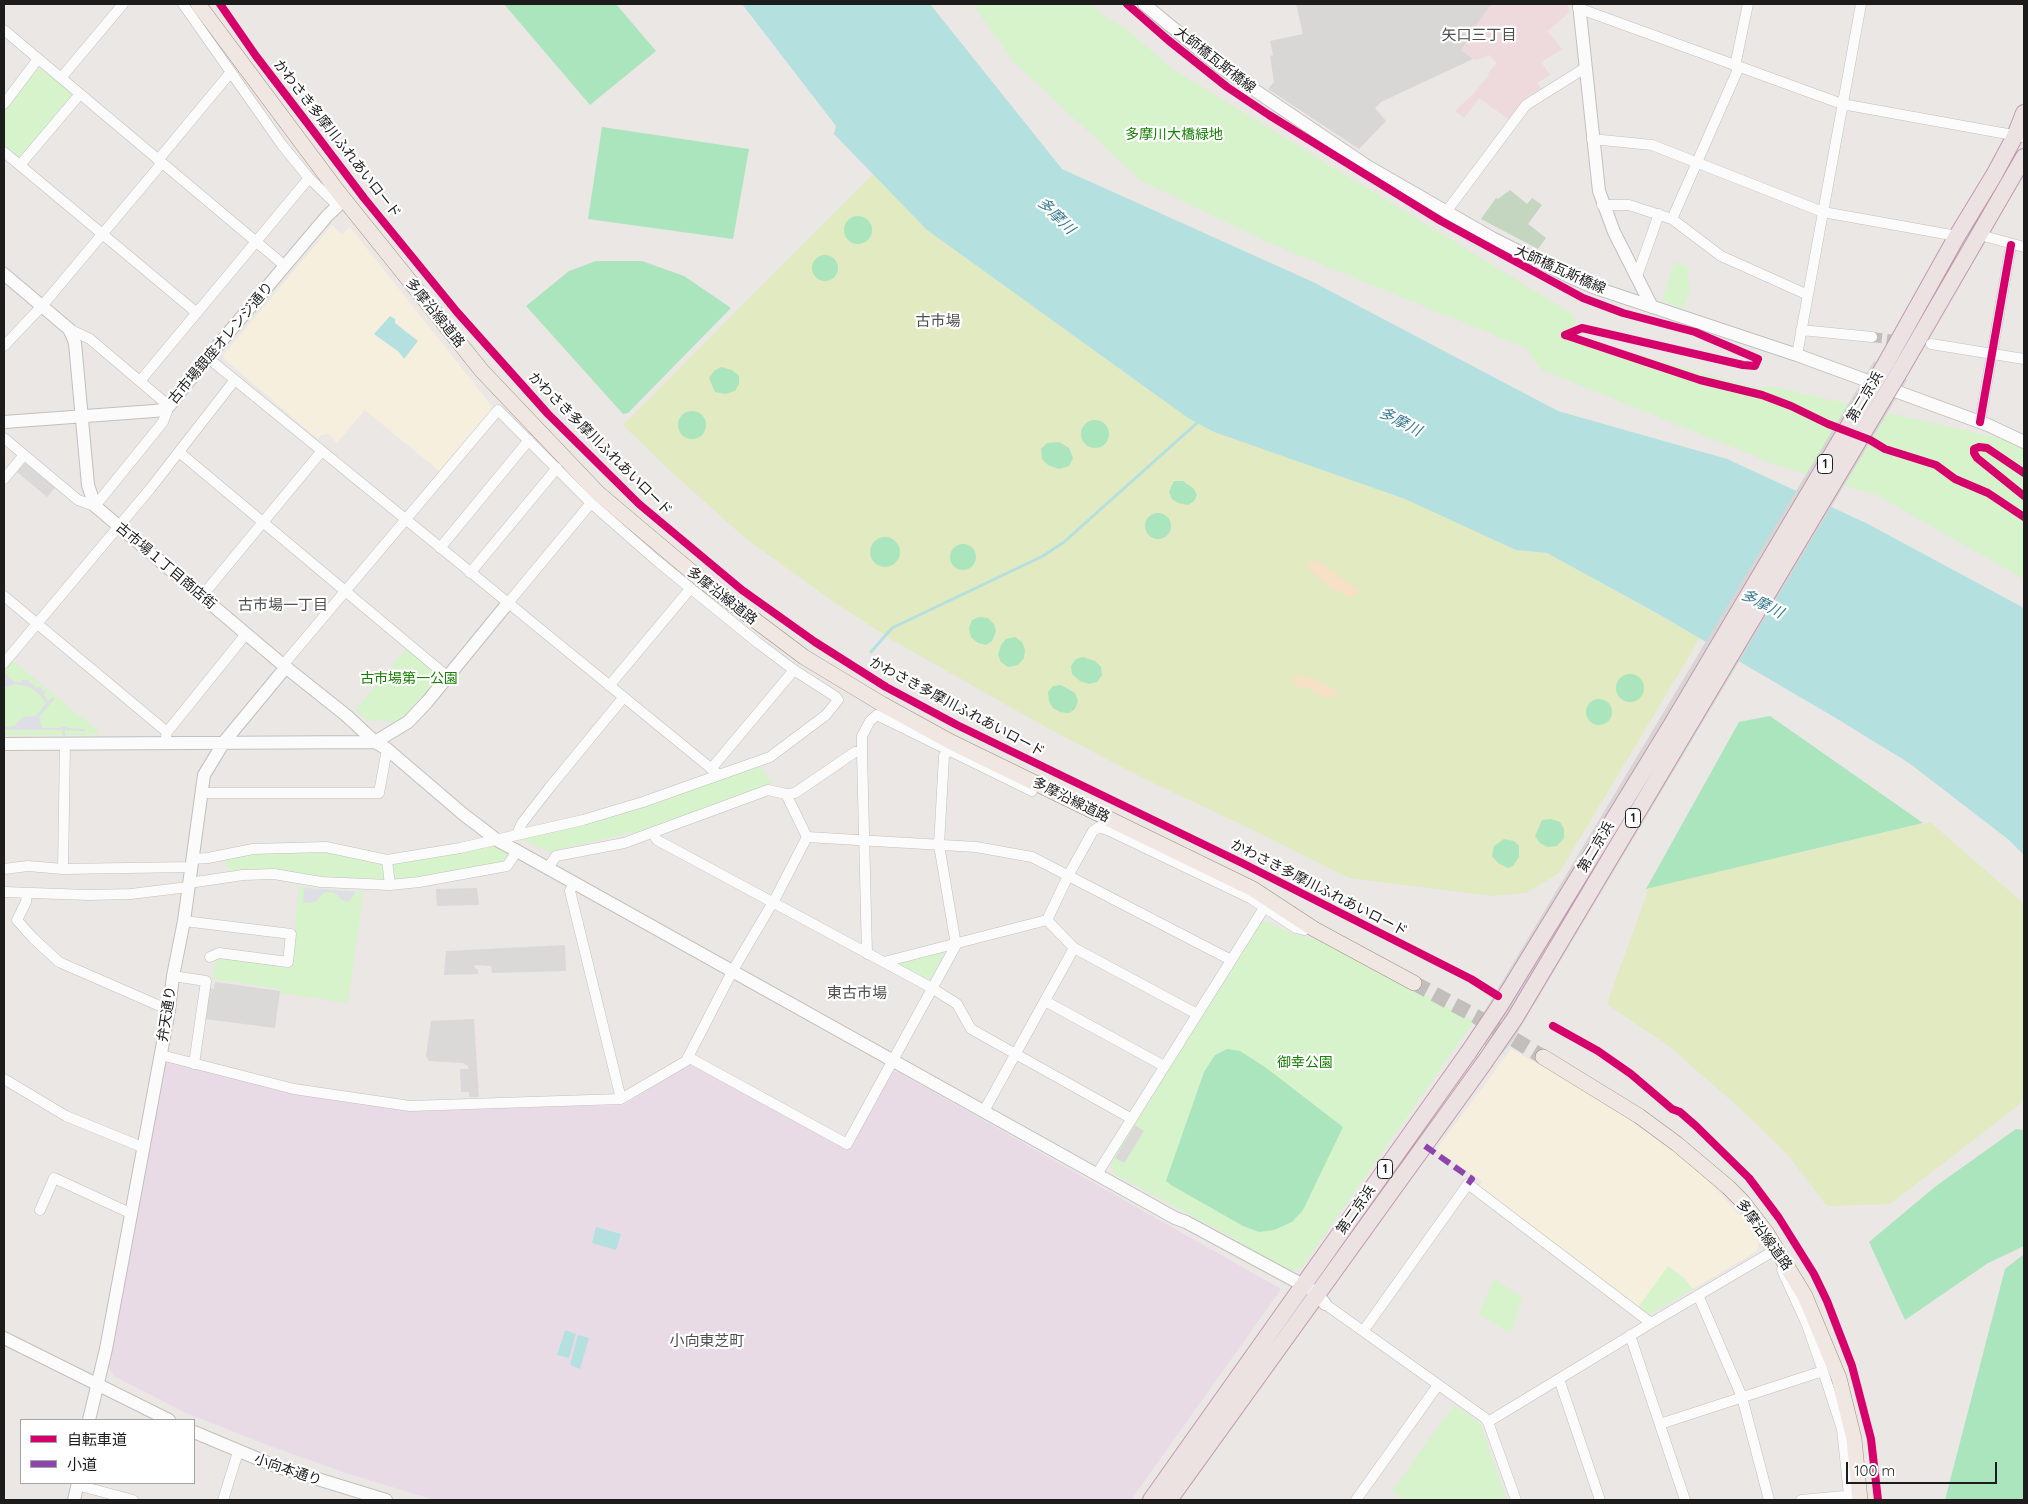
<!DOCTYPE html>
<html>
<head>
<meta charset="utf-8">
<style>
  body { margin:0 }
  #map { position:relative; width:2028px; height:1504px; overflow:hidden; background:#eae7e4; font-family:Quicksand,"Noto Sans JP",sans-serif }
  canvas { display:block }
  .frame { position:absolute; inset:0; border:5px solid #1c1c1c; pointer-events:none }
  .legend { position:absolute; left:20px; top:1419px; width:175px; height:65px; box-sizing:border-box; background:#fff; border:1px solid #a4a4a4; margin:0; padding:6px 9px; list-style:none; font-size:15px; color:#1c1c1c }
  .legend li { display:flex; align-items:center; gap:10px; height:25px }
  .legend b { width:25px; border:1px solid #a4a4a4 }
  .scale { position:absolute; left:1846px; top:1462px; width:151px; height:22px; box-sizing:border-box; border:2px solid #1c1c1c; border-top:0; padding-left:6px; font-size:15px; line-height:18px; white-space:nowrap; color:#1c1c1c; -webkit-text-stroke:4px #fff; paint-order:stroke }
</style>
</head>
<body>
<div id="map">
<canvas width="2028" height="1504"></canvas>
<div class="frame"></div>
<ul class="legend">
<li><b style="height:6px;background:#d6006c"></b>自転車道</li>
<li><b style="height:6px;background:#8e44ad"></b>小道</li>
</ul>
<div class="scale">100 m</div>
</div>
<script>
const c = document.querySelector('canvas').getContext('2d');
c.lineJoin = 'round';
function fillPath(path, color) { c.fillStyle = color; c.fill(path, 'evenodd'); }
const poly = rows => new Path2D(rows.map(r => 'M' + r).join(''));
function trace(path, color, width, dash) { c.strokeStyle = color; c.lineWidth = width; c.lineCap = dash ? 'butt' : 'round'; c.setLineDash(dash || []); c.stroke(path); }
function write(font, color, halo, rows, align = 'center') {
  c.font = font + ' Quicksand,"Noto Sans JP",sans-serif'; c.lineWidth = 4.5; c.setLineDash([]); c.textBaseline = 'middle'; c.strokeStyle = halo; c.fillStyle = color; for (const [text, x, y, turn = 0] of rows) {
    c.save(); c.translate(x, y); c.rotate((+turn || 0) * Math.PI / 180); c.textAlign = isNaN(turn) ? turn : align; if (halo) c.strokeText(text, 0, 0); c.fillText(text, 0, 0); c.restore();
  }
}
const residential = poly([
  [1296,4,1492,4,1473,30,1475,31,1462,50,1473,59,1381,102,1375,108,1386,121,1359,149,1268,89,1274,82,1270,56,1273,55,1270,41,1303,34]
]);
const commercial = poly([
  [1492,4,1568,4,1569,13,1547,31,1562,49,1541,62,1550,75,1537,83,1541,88,1527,97,1508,119,1479,98,1464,118,1455,111,1474,93,1489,75,1488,73,1497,63,1489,55,1476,60,1461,50,1474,32,1472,30]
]);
const industrial = poly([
  [167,1060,288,1093,411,1110,624,1105,689,1064,696,1065,847,1150,891,1072,898,1072,1281,1289,1131,1500,435,1500,346,1473,267,1445,184,1412,114,1376,108,1365,162,1065]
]);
const education = poly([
  [332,225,342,235,350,227,492,406,492,409,439,471,365,410,337,443,328,434,321,435,318,439,224,359,223,355],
  [1511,1049,1593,1094,1693,1165,1753,1229,1759,1243,1757,1251,1693,1289,1683,1277,1637,1309,1478,1188,1482,1181,1436,1150]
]);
const grass = poly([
  [873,174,927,230,1188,418,1214,432,1405,499,1516,550,1547,553,1700,638,1559,873,1526,893,1492,896,1349,878,1247,827,1143,778,1044,726,894,641,834,602,745,538,664,465,623,425],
  [1930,822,2024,904,2024,1099,2020,1104,1890,1204,1827,1206,1788,1155,1742,1110,1670,1047,1607,1004,1649,888]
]);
const sand = poly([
  [1309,561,1320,562,1358,590,1358,593,1350,597,1330,588,1308,568,1307,564],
  [1296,674,1312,678,1337,690,1335,698,1320,696,1310,688,1299,688,1292,682,1293,676]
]);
const cemetery = poly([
  [1510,190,1527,204,1532,198,1542,205,1528,224,1546,238,1538,249,1481,219,1496,198,1498,199]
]);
const park = poly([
  [973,4,1091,4,1105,17,1124,27,1171,68,1574,315,1580,338,1759,389,1770,386,2003,439,2018,444,2024,449,2024,579,1877,495,1779,466,1540,369,1526,348,1267,242,1140,180,1012,60],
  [43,69,70,92,72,98,20,160,4,149,4,107,36,70],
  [1675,262,1687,266,1690,291,1683,308,1662,301],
  [405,650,409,650,437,674,438,677,406,715,393,723,381,719,368,721,355,711],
  [12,660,98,731,97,735,4,735,4,670],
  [760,764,772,784,647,829,552,851,551,853,521,839],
  [489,844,507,852,505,863,393,882,392,864],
  [325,850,384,864,386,882,229,873,226,857,254,852],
  [299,887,363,892,348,1003,281,993,281,989,213,979,216,961,219,958,291,968],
  [1266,921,1296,935,1321,940,1474,1021,1302,1267,1289,1272,1224,1233,1114,1174,1111,1159,1260,923],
  [942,950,944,953,932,977,926,979,901,966,900,963,902,961],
  [1668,1266,1683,1277,1693,1289,1647,1316,1637,1309],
  [1494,1279,1522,1297,1511,1332,1506,1331,1479,1314],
  [1454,1405,1478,1422,1481,1426,1507,1500,1405,1500,1392,1491]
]);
const pitch = poly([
  [504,4,616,4,656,51,590,105],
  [602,127,749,149,733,239,588,219],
  '844 230a14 14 0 1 1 28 0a14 14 0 1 1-28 0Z',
  '812 268a13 13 0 1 1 26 0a13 13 0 1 1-26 0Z',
  [596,261,642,261,684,276,731,308,628,413,623,414,526,306,569,271],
  [721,367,732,370,739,376,739,384,735,391,725,394,715,392,709,378,714,371],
  '678 425a14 14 0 1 1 28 0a14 14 0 1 1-28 0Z',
  '1081 434a14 14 0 1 1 28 0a14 14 0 1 1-28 0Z',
  [1059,442,1069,448,1073,458,1069,466,1059,469,1048,465,1042,459,1041,449,1047,443],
  [1174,481,1183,481,1194,489,1197,495,1194,501,1188,505,1178,503,1172,499,1169,492],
  '1145 526a13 13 0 1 1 26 0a13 13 0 1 1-26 0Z',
  '870 552a15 15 0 1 1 30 0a15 15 0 1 1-30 0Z',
  '950 557a13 13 0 1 1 26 0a13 13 0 1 1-26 0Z',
  [979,617,988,618,994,624,996,631,992,641,986,645,978,643,971,637,969,628,972,620],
  [1015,637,1022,642,1025,650,1024,658,1018,665,1008,667,1001,662,998,655,1001,645,1006,639],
  [1083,657,1095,661,1101,667,1102,675,1097,682,1089,684,1080,681,1072,674,1071,666,1076,659],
  '1616 688a14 14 0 1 1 28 0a14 14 0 1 1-28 0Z',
  [1061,685,1075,693,1078,701,1075,709,1069,713,1060,712,1053,708,1049,701,1048,692,1053,686],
  '1586 712a13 13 0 1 1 26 0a13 13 0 1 1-26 0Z',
  [1770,716,1923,823,1646,889,1739,722],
  [1551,819,1560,822,1564,829,1564,838,1557,846,1547,847,1540,843,1535,836,1542,820],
  [1504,839,1514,841,1519,846,1519,857,1513,866,1508,868,1498,863,1492,856,1494,846],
  [1227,1049,1240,1051,1265,1067,1343,1127,1303,1210,1292,1222,1274,1230,1259,1232,1243,1226,1171,1185,1166,1181,1204,1072,1215,1055],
  [2016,1129,2024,1130,2024,1246,1988,1263,1905,1320,1869,1242,1936,1186],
  [2024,1254,2024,1500,1945,1500,2005,1269]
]);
const parking = poly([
  [25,463,55,488,47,497,17,472],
  [477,888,479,905,437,906,436,889],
  [565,945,566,971,492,973,491,966,475,965,474,967,478,970,478,974,444,975,446,951],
  [215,982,280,991,275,1028,205,1019,209,988,214,989],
  [474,1019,479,1097,469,1097,469,1092,461,1092,460,1069,469,1069,468,1066,463,1063,429,1061,426,1056,431,1021],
  [1135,1125,1144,1131,1125,1162,1122,1162,1115,1158]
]);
const plaza = poly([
  [4,673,15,682,21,682,21,680,27,680,37,688,39,687,46,693,44,695,48,701,53,697,55,698,39,717,42,728,60,728,64,726,68,728,85,729,85,731,65,730,65,736,63,736,62,730,4,730,4,727,15,726,22,717,36,716,46,703,38,693,29,687,16,684,4,688],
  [304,888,346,891,356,891,349,902,341,900,338,895,330,892,324,893,315,902,303,903]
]);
const water = poly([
  [742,4,930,4,1062,169,1313,282,1558,411,1727,459,1866,523,2024,608,2024,855,2009,840,1909,763,1834,717,1660,615,1547,553,1516,550,1405,499,1214,432,1188,418,927,230,834,134,836,126],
  [390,316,395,319,395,323,418,341,404,359,399,352,374,334],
  [596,1227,621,1234,616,1250,592,1243],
  [565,1330,576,1334,569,1358,557,1355],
  [578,1335,589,1338,580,1369,570,1365]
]);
const pier = poly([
  [1874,361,1907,380,1513,1040,1502,1054,1469,1037]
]);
const stream = poly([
  [871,652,892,628,1043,556,1064,542,1197,423]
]);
const minorTunnel = poly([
  [1872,337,1903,341]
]);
const primaryTunnel = poly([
  [1414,983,1477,1017,1543,1057]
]);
const minor = poly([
  [183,4,282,145,309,178,338,206],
  [1578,8,1842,104,2024,137],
  [4,30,285,266],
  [1735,66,1748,4],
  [61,78,123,4],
  [4,104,38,59],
  [1592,139,1652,145,1823,212,1957,236],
  [4,152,197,313],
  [158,160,231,72],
  [20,165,80,94],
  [1602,205,1629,205,1672,219,1721,256,1808,295],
  [1446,212,1526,105,1585,68],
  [1672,219,1739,67],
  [1980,235,2024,247],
  [1637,276,1659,214],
  [1801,330,1872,337],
  [1931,344,2024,359],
  [4,346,42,306,162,163],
  [1797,355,1861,4],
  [208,358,718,774],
  [140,381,309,178],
  [1980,422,2011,245],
  [4,438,78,500,95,506,163,422,169,406,90,339,69,329],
  [179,452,448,677],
  [4,479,24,455],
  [440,548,529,440],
  [470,573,557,468],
  [4,596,167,732],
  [202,596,321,452],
  [508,603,591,503],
  [4,663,150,489,234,381],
  [609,686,690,589],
  [166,737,167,732,246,634],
  [711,769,794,670],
  [201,793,379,793,387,749],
  [653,833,657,840,932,988,957,1004,971,1029,1132,1119],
  [517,834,522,823,550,787,623,698],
  [807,837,976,847,1032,857,1231,960],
  [192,859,208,858,253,849,326,847,387,860,460,848,583,820,643,802,770,757,826,715,838,700,836,697,794,670,758,643,657,561,591,503,498,410,283,665],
  [387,860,390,885],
  [548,868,556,856,624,843,768,790,786,794,795,793,855,752,862,752],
  [4,869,28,866,63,869,191,867],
  [63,869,65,744],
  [189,883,243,875,274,874,321,882,390,885,419,882,507,866,517,851],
  [574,883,570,891,621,1099],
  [4,892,89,895,131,894,188,887],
  [27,893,26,902,17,920,33,938,59,962,169,1010],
  [1047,920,1074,948,1197,1014],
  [184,921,291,934,288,962,219,953,210,957],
  [867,954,862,752,862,736,870,721,877,715,1032,791],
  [884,962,1047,920,1068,876,1093,831,1099,827,1110,831,1250,898,1296,928,1304,930,1310,926],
  [173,976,206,981,194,1064],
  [1045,1001,1164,1066],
  [161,1055,294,1089,410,1106,621,1099,686,1061,733,970,776,897,807,837,786,794],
  [688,1057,847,1144,956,945,939,845,944,756,948,750],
  [4,1079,66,1116,142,1147],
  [984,1111,1074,948],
  [1097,1174,1264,908],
  [40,1210,54,1178,130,1213],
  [1698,1295,1742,1397,1769,1500],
  [1325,1304,1485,1418,1488,1422,1516,1500],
  [1651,1323,1777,1249,1778,1253],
  [1364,1330,1468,1184,1651,1323,1488,1422],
  [1630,1335,1685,1500],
  [1823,1371,1842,1429,1849,1495],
  [1559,1379,1600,1500],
  [1660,1424,1823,1371,1807,1325,1782,1270],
  [77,1485,133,1500],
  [223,1500,238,1452],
  [1356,1500,1438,1385],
  [1801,1500,1855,1495]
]);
const tertiary = poly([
  [1144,4,1219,66,1367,166,1492,238,1568,276,1593,287,1797,355,1988,425,2024,442],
  [1579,4,1599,191,1614,232,1652,307],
  [4,274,69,329,72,335,75,343,88,485,95,506,283,665,347,716,375,742,387,749,463,814,497,840,517,851,1175,1218,1186,1222,1303,1285,1317,1293,1325,1304],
  [4,422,154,411,162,410,169,406,213,351,327,216,344,200],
  [4,744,375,742,408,722,427,702,508,603],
  [4,1338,169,1420],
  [89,1420,106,1349,169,1010,173,976,184,921,204,775,224,742,286,667],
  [194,1432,275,1466,386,1500],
  [74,1500,78,1483]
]);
const primary = poly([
  [198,4,339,193,482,371,598,493,700,579,804,657,882,704,951,742,1253,889,1314,929,1414,983],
  [1543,1057,1639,1116,1677,1144,1728,1187,1743,1202,1766,1232,1805,1296,1839,1378,1854,1439,1860,1500]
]);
const trunk = poly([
  [1886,363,1957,236,1994,175,2015,136,2024,113],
  [1900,371,2024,157],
  [1151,1500,1468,1053],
  [1169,1500,1484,1063]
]);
const trunkBridge = poly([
  [1468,1053,1499,1007,1672,724,1886,363],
  [1484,1063,1515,1018,1900,371]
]);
const quiet = poly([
  [1425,1146,1472,1179,1468,1184]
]);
const cycleway = poly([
  [220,4,256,56,308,124,364,198,457,312,548,414,639,504,742,590,815,642,886,687,957,725,1242,863,1471,979,1498,996],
  [1127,4,1168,40,1227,87,1269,115,1441,221,1583,298,1623,313,1695,332,1758,359,1755,366,1743,365,1582,328,1565,335],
  [1565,335,1700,380,1762,395,1791,406,1828,424,1870,440,1885,449,1936,465,1955,479,1988,493,2024,517],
  [1980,422,2011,245],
  [2024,473,1987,448,1979,447,1974,449,1974,453,1977,458,2024,496],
  [1553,1026,1598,1051,1631,1074,1672,1109,1680,1112,1696,1126,1749,1178,1779,1218,1814,1274,1827,1301,1852,1366,1871,1439,1878,1500]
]);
const shields = [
  [1825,464,15],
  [1633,818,15],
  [1385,1169,15]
];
const shieldNames = [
  ["1",1825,464],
  ["1",1633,818],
  ["1",1385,1169]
];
const streetNames = [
  ["大師橋瓦斯橋線",1215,60,38],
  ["かわさき多摩川ふれあいロード",337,139,52],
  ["大師橋瓦斯橋線",1560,270,24],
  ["多摩沿線道路",435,313,51],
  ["古市場銀座オレンジ通り",221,343,-50],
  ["第二京浜",1865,397,-59],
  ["かわさき多摩川ふれあいロード",600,444,45],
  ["古市場１丁目商店街",166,566,40],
  ["多摩沿線道路",722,596,38],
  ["かわさき多摩川ふれあいロード",957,707,28],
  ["多摩沿線道路",1071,800,26],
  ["第二京浜",1596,847,-59],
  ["かわさき多摩川ふれあいロード",1319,888,27],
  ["弁天通り",167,1014,-81],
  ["第二京浜",1356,1210,-55],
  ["多摩沿線道路",1764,1235,54],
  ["小向本通り",288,1470,19]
];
const parkNames = [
  ["多摩川大橋緑地",1174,135],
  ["古市場第一公園",409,679],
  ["御幸公園",1305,1063]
];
const neighbourhoodNames = [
  ["矢口三丁目",1479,35],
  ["古市場",938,321],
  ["古市場一丁目",283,605],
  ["東古市場",857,993],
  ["小向東芝町",707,1341]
];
const waterNames = [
  ["多摩川",1056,216,44],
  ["多摩川",1400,422,27],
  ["多摩川",1762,604,27]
];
fillPath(residential, '#d9d7d6');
fillPath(commercial, '#eed9dc');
fillPath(industrial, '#e8dbe6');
fillPath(education, '#f6efdd');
fillPath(grass, '#e1eac0');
fillPath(sand, '#f6e0c6');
fillPath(cemetery, '#c4d6bf');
fillPath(park, '#d6f3cc');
fillPath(pitch, '#abe5be');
fillPath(parking, '#dad9d8');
fillPath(plaza, '#dedfe4');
fillPath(water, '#b4e1df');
fillPath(pier, '#d7d6d5');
trace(stream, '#b4e1df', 3);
trace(minorTunnel, '#c1bebc', 10, [10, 5]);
trace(primaryTunnel, '#c1bebc', 15, [15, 8]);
trace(minor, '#c1c0bf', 11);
trace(tertiary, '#c1c0bf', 14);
trace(primary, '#a08e81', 16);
trace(trunk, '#c199af', 18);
trace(minor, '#fcfbfb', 10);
trace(tertiary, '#fcfbfb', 12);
trace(primary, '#f0e7e2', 15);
trace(trunk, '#ece2e2', 16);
trace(trunkBridge, '#c199af', 18, []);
trace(trunkBridge, '#ece2e2', 16);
trace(quiet, '#8e44ad', 6, [12, 6]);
trace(cycleway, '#d6006c', 8);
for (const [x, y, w] of shields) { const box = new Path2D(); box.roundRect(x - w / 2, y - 9.5, w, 19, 4); c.fillStyle = '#fff'; c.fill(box); trace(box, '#1c1c1c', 1); }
write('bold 12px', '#1c1c1c', null, shieldNames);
write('14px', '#1c1c1c', '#fff', streetNames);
write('14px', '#197f04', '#fff', parkNames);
write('15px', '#4f4f4f', '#fff', neighbourhoodNames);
write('italic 15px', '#397b91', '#fff', waterNames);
</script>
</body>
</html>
